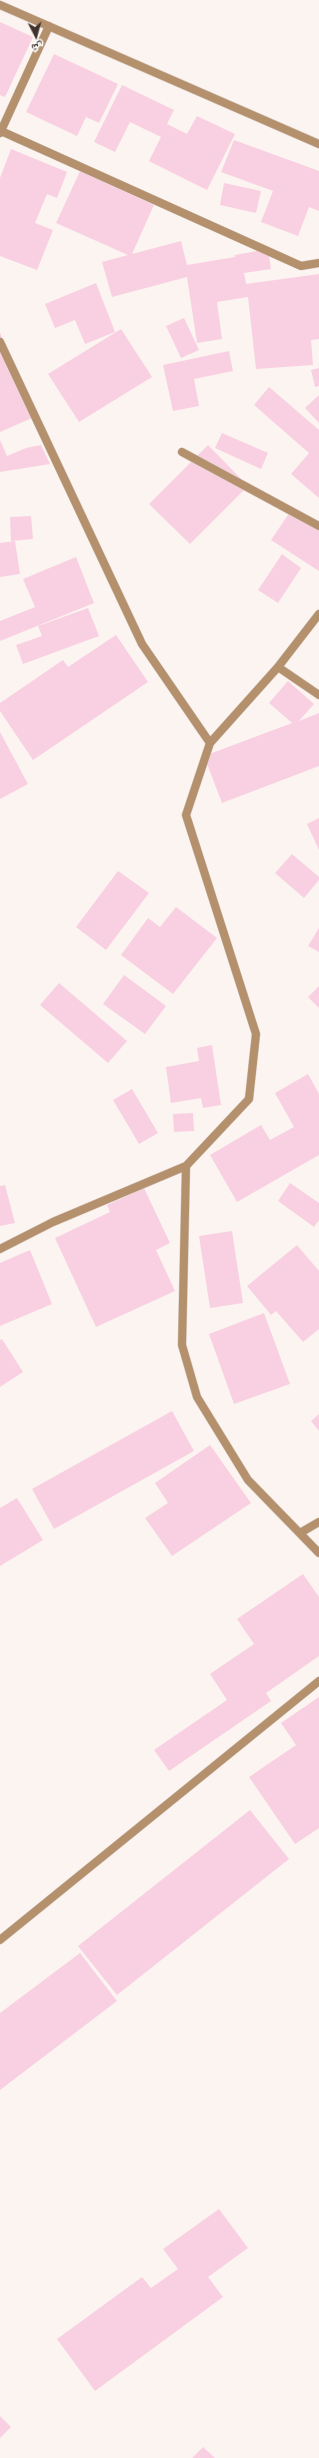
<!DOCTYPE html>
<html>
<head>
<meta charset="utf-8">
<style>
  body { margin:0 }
  #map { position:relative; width:319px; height:2458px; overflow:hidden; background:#fcf4f0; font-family:Commissioner,"Noto Naskh Arabic",sans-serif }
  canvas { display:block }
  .north { position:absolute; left:16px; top:16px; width:40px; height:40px; -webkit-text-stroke:3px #fff; paint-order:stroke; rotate:174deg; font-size:11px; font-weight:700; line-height:16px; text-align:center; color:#40312a }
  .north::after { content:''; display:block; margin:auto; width:14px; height:18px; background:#40312a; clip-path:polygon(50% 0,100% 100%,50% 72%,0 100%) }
</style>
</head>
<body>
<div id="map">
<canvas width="319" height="2458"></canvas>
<div class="north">ش</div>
</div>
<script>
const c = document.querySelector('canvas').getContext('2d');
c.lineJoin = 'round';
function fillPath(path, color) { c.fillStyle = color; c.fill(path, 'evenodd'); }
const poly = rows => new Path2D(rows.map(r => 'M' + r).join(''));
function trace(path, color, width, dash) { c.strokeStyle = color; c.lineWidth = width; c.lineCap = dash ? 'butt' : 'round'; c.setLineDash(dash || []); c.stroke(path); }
const building = poly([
  [0,22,33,37,5,97,0,95],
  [54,54,118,84,99,123,86,117,77,136,26,112],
  [122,85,174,110,167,124,187,134,197,116,235,134,207,190,149,161,161,137,130,122,115,152,94,142],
  [234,140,319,171,319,211,309,207,298,236,261,222,273,191,221,172],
  [11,149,67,172,57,198,47,194,35,223,53,230,37,270,0,256,0,178],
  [80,171,154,205,132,254,181,241,187,265,235,257,235,255,268,249,271,269,244,273,246,284,319,274,319,339,311,340,313,365,256,369,248,297,217,302,222,339,197,343,187,277,112,297,102,262,128,255,56,223],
  [224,183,261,191,256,213,220,205],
  [96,283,115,332,85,344,75,320,55,328,45,304],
  [184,318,199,350,181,358,166,326],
  [121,329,152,377,79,422,48,374],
  [0,333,17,371,32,418,0,432],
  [229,351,233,371,194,379,199,406,173,411,163,365],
  [319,368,319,386,315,387,311,370],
  [269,387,319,430,319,498,291,474,309,453,254,405],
  [319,395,319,423,305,408],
  [222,433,268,453,261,469,215,448],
  [0,440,7,456,26,448,41,445,50,464,0,472],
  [208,445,248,486,190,544,149,504],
  [290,512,319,531,319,571,271,540],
  [31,516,33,539,11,541,10,517],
  [15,541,20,574,0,577,0,543],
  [282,554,301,568,278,603,258,590],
  [76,557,94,603,0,641,0,621,35,607,23,579],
  [88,608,99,636,23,664,16,645,42,636,38,626],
  [116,635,148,682,33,760,0,711,0,703,63,660,68,667],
  [288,681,314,704,299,721,319,713,319,766,222,803,204,756,292,723,269,703],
  [0,732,28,784,0,799],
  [319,818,319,850,307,824],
  [292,854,319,877,319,880,304,898,275,873],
  [118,871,149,893,106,950,76,927],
  [176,907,217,938,173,994,121,955,148,918,160,927],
  [319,928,319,952,308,946],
  [124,975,166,1006,145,1034,103,1004],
  [59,983,127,1041,108,1063,40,1005],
  [319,986,319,1008,308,997],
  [212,1045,221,1105,203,1108,201,1098,171,1103,166,1067,199,1061,197,1048],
  [308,1074,319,1094,319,1155,237,1202,210,1155,261,1125,270,1140,294,1127,275,1093],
  [132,1089,158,1133,139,1144,113,1100],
  [193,1113,194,1131,174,1132,173,1114],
  [290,1183,319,1203,319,1220,314,1227,278,1201],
  [5,1185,15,1223,0,1226,0,1186],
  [144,1188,170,1243,156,1250,175,1291,96,1327,55,1238,110,1212,107,1205],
  [232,1231,243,1303,210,1308,199,1236],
  [297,1245,319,1271,319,1329,303,1342,276,1311,271,1315,247,1286],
  [30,1250,52,1304,0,1326,0,1263],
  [264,1313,290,1384,234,1404,209,1334],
  [2,1339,23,1372,0,1387,0,1340],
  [172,1411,194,1451,54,1529,32,1489],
  [319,1414,319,1431,311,1421],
  [210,1445,251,1503,172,1556,145,1518,168,1503,155,1483],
  [17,1498,43,1540,0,1566,0,1508],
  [303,1574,319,1597,319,1656,266,1693,271,1701,169,1771,154,1750,227,1700,210,1674,254,1644,237,1619],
  [319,1697,319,1828,295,1844,249,1777,296,1745,281,1723],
  [250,1810,289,1859,117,1995,78,1946],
  [80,1953,117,2001,0,2090,0,2013],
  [219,2209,248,2248,208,2277,223,2297,95,2391,57,2339,142,2277,151,2288,178,2269,163,2249],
  [0,2416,11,2427,0,2438],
  [203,2447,215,2458,192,2458]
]);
const street = poly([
  [0,5,319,144],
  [1,131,301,266,319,263],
  [0,133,49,26],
  [0,342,142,644,210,743],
  [182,452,319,526],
  [278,667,319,695],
  [186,1166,249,1099,256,1034,186,815,210,743,278,667,319,614],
  [0,1249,53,1222,186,1166,182,1345,197,1397,248,1480,319,1553],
  [300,1533,319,1522],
  [0,1940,319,1681]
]);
fillPath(building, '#f9d0e2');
trace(street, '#dad1cc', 9);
trace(street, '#b4906d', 8);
</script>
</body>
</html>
